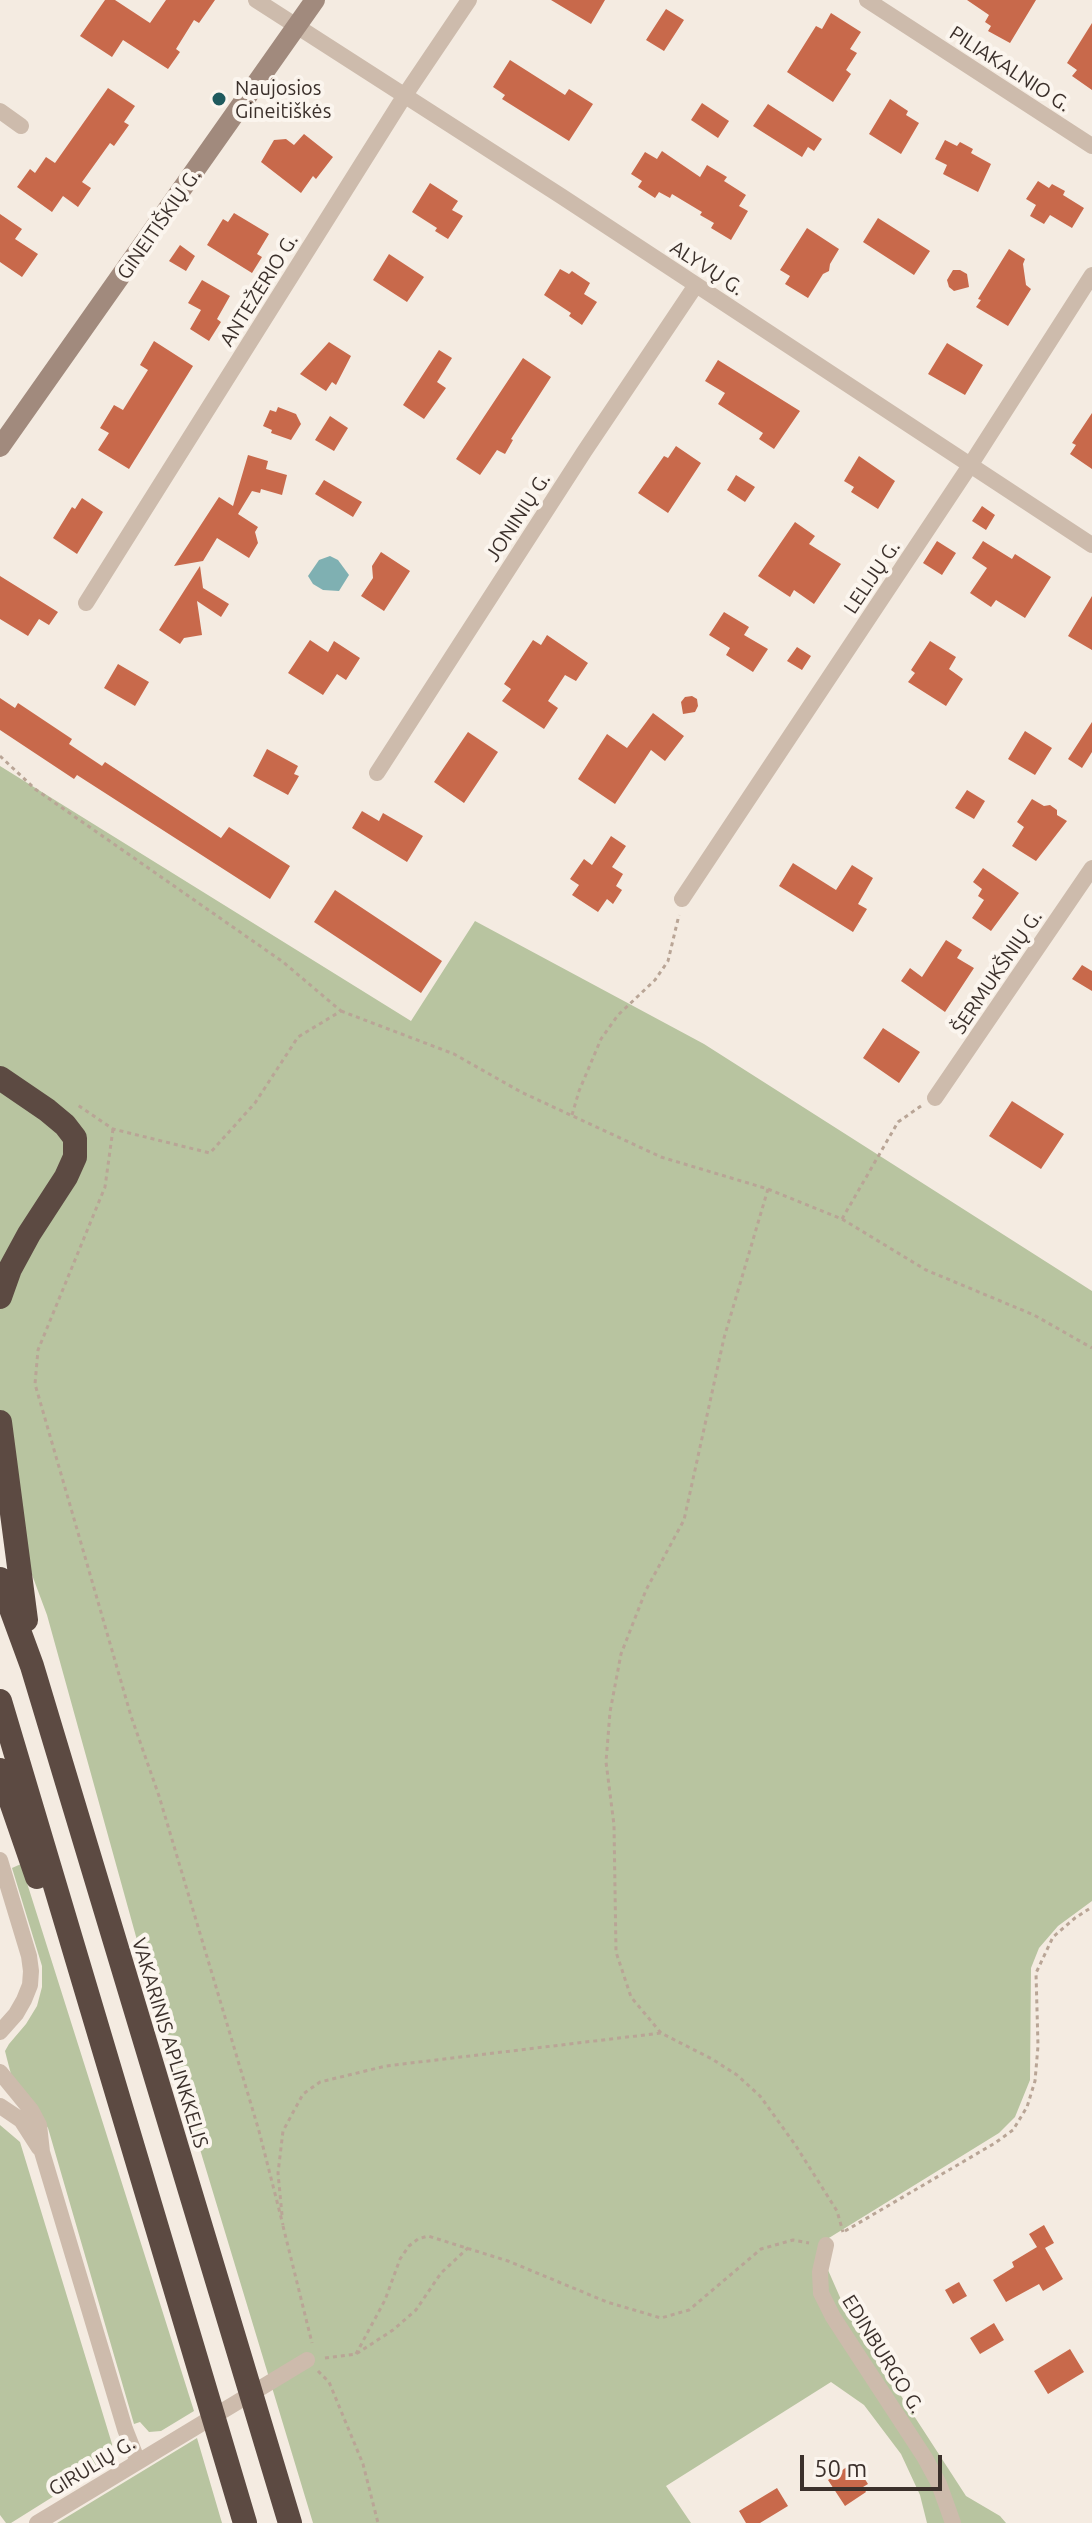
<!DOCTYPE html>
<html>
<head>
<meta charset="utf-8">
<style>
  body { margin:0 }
  #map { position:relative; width:1092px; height:2523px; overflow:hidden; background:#f4ebe1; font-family:Ubuntu,sans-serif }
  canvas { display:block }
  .scale { position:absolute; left:800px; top:2455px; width:142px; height:36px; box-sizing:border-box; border:4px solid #3b302b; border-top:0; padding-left:10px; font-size:24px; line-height:28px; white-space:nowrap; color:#3b302b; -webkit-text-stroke:6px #fbf5ee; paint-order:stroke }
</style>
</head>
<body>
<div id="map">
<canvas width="1092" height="2523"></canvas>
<div class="scale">50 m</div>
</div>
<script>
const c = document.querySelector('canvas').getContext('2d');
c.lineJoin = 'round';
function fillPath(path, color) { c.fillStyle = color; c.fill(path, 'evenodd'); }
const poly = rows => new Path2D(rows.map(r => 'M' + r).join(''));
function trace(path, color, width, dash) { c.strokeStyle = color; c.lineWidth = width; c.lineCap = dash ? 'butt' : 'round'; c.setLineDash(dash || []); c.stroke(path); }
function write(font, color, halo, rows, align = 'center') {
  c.font = font + ' Ubuntu,sans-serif'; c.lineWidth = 8; c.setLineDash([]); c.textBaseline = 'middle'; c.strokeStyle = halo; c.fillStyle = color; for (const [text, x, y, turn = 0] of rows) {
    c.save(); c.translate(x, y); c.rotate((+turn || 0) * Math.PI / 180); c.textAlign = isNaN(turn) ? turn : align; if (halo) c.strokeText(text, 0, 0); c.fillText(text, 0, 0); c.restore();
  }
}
const green = poly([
  [0,766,411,1021,475,921,704,1044,1092,1291,1092,1901,1058,1926,1039,1948,1031,1968,1030,2080,1015,2117,999,2133,824,2241,828,2270,846,2311,966,2496,1000,2516,1006,2523,927,2523,920,2495,901,2454,864,2405,831,2382,666,2486,691,2523,313,2523,140,1951,47,1615,0,1489],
  [21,1864,194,2411,161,2431,149,2432,140,2422,134,2424,48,2128,12,2078,7,2059,5,2051,9,2044,26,2024,37,2006,42,1987,42,1966,12,1868],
  [0,2125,20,2142,112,2444,112,2455,102,2466,11,2523,6,2523,0,2515],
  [197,2438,222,2523,57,2523]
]);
const water = poly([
  [330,556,338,560,349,575,339,591,323,590,313,584,308,576,319,560]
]);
const building = poly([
  [105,0,115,0,150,23,166,0,215,0,199,23,194,20,176,49,180,52,168,69,123,40,112,57,80,36],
  [551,0,605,0,591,24],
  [967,0,1036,0,1010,43,988,31,991,26,985,22,989,15],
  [666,9,684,20,664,51,646,40],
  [831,13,861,32,850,49,857,53,846,70,851,74,833,102,787,72,816,26,822,29],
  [1092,23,1092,90,1072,76,1077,70,1067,63],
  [510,60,565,95,569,89,593,104,569,141,502,99,505,95,493,87],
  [108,88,135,106,124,122,129,125,114,146,110,143,82,182,91,188,78,207,63,196,52,212,17,187,30,169,35,173,46,157,55,163],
  [890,99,908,111,906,115,919,123,901,154,869,134],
  [702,103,729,121,718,138,691,120],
  [768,104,822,139,814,151,808,147,802,157,753,126],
  [304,134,333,157,316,179,313,176,301,193,261,162,274,140,286,139,294,145],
  [945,140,957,146,960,142,973,149,971,153,991,164,978,192,943,174,947,165,935,159],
  [662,151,700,177,707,165,727,177,724,181,746,195,739,206,748,211,731,240,711,228,714,223,700,215,702,212,672,194,670,198,659,192,655,198,638,187,642,181,631,174,645,152,657,159],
  [1038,181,1049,188,1052,184,1065,191,1063,195,1084,208,1072,228,1050,215,1044,224,1030,216,1036,205,1026,199],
  [430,183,458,201,452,210,463,216,448,239,435,231,437,228,412,212],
  [234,213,269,234,257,254,262,257,252,273,207,245,223,219,228,222],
  [0,214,22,229,15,239,38,254,22,277,0,262],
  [878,218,930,251,914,275,863,242],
  [807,228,839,249,830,264,829,271,823,274,808,298,785,284,790,276,780,270],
  [180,245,195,256,186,271,169,261],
  [1009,249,1025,259,1023,264,1026,285,1031,289,1008,326,976,307,981,300,978,299],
  [389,254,424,277,407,302,373,280],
  [560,269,569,274,572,271,590,283,584,294,597,302,582,325,569,316,571,313,544,295],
  [953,270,960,270,967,274,969,287,954,291,949,287,947,280],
  [202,280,230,296,217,319,221,322,209,341,190,329,201,310,188,303],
  [154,341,193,366,129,469,98,450,109,433,100,428,114,405,123,410,148,370,140,365],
  [329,342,351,356,336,385,332,382,326,391,300,374],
  [947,343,983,365,965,395,928,374],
  [439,350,452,358,437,382,446,388,424,419,403,405],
  [523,358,551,377,511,439,513,440,505,454,497,450,480,475,456,459],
  [718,360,800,411,774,449,759,439,763,433,718,404,725,393,705,381],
  [278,407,296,414,301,424,291,440,271,433,272,430,263,426,270,410,276,412],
  [1092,413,1092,469,1070,454,1076,445,1072,443],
  [330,416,348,428,334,451,315,440],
  [676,446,701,463,668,513,638,493,664,456,668,458],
  [248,455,268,461,266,469,287,475,282,495,261,489,260,493,252,491,238,514,258,527,255,532,258,543,249,558,217,538,203,561,174,566,219,497,233,506],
  [859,456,895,481,878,509,851,492,854,487,844,481],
  [736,475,755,487,745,502,727,490],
  [324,480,362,502,353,517,315,494],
  [82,498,103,512,77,554,53,538,72,507,75,509],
  [982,506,995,515,986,530,972,521],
  [795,522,815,536,809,544,841,564,814,604,794,590,790,597,758,576],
  [937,541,956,553,942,575,923,563],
  [983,541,1012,559,1015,554,1051,577,1025,618,996,600,991,607,970,593,987,568,972,558],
  [381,552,410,571,384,611,361,596,373,578,372,566],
  [200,566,203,588,229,604,221,617,197,601,202,635,184,638,180,644,159,630],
  [0,576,58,612,49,625,39,619,28,636,0,619],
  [1092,596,1092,650,1068,636],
  [724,612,749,627,744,635,768,649,753,672,726,655,730,648,709,635],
  [547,635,588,663,576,681,565,675,548,701,558,708,544,729,502,701,511,689,504,684,533,640,541,645],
  [310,640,328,652,334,641,360,658,346,680,337,674,323,695,288,673],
  [930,641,956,657,949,669,963,679,946,706,908,682,915,673,911,670],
  [797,647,811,656,802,670,787,661],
  [118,664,149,682,135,706,104,688],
  [692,696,697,699,698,706,695,712,683,714,681,702,685,697],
  [0,698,15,708,18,703,72,739,69,744,102,766,105,762,221,838,229,827,290,866,270,899,77,775,74,779,0,730],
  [653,713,684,736,665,761,651,750,615,804,578,779,607,734,627,748],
  [1092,722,1092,752,1082,768,1068,759],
  [1025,731,1052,748,1035,775,1008,759],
  [468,732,498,752,464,803,434,782],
  [267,749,298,766,294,774,299,776,288,795,253,776],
  [967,790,985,801,974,819,955,808],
  [1032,799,1044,806,1050,805,1057,810,1057,815,1067,821,1036,861,1012,846,1024,827,1017,822],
  [362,811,379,821,383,813,423,836,407,862,352,828],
  [611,836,626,846,612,867,623,874,616,886,622,890,613,904,607,899,598,912,572,895,579,885,570,879,584,859,592,865],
  [793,863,836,890,852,865,873,878,858,904,867,909,853,932,779,886],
  [983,868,1019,893,991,931,972,918,984,900,978,896,982,889,973,882],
  [335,890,442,961,421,993,314,922],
  [946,940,962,950,957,958,974,968,945,1012,901,981,910,968,922,977],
  [1082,965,1092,971,1092,991,1072,979],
  [883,1028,920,1052,899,1083,863,1058],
  [1012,1101,1064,1134,1041,1169,989,1136],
  [1044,2225,1054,2243,1045,2248,1063,2279,1043,2291,1039,2284,1006,2302,993,2280,1014,2267,1012,2262,1037,2247,1029,2234],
  [959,2282,967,2296,953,2304,945,2290],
  [994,2323,1004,2340,980,2354,970,2338],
  [1070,2349,1084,2372,1048,2394,1034,2371],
  [854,2462,868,2484,863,2487,866,2492,845,2506,828,2480],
  [777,2488,788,2506,760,2523,746,2523,739,2511]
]);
const path = poly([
  [0,756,35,789,283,962,341,1011,298,1037,255,1103,210,1153,113,1129,76,1104],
  [341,1011,454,1054,521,1092,661,1157,768,1189,842,1219,926,1270,1034,1315,1092,1348],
  [572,1115,579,1091,601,1039,618,1015,655,980,668,961,679,915],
  [113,1129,105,1187,38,1350,35,1384,131,1716,159,1796,259,2131,283,2225],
  [768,1189,724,1338,684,1520,646,1590,621,1654,610,1712,606,1762,614,1825,616,1952,631,1997,661,2033,712,2059,737,2075,760,2096,796,2146,837,2211,843,2232],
  [842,1219,898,1122,921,1106],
  [282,2215,278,2173,283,2131,303,2094,320,2082,386,2066,661,2033],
  [283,2226,312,2343],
  [845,2231,995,2143,1013,2130,1027,2107,1035,2081,1038,2046,1036,1973,1053,1937,1075,1918,1092,1907],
  [356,2354,385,2300,400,2259,409,2246,418,2239,428,2236,508,2261,607,2302,661,2318,689,2310,761,2249,793,2240,809,2243],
  [325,2358,356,2354,393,2330,416,2310,441,2273,469,2247],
  [318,2371,329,2382,363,2464,378,2523]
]);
const street = poly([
  [256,0,561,196,1092,545],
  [867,0,1092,146],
  [0,111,21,126],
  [86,603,405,95,469,0],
  [377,773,584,452,696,285],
  [682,899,971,464,1092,275],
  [935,1098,1092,868],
  [0,1860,29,1956,31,1971,30,1985,24,2000,16,2014,0,2032],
  [0,2072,31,2110,39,2125,42,2152,125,2429,138,2462],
  [0,2106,21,2120,39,2148],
  [826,2245,820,2272,821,2293,833,2317,925,2458,939,2484,953,2523],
  [37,2523,307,2360]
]);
const secondary = poly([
  [0,447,315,0]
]);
const highway = poly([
  [0,1078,47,1110,65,1125,75,1138,75,1157,66,1177,29,1234,10,1269,0,1297],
  [0,1422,26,1620],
  [0,1579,32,1666,290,2523],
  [0,1701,245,2523],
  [0,1770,37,1877]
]);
const markers = [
  [219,99,8,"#1f5a5e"]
];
const streetNames = [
  ["PILIAKALNIO G.",1010,69,33],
  ["GINEITIŠKIŲ G.",159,224,-55],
  ["ALYVŲ G.",707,268,33],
  ["ANTEŽERIO G.",259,290,-58],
  ["JONINIŲ G.",518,517,-57],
  ["LELIJŲ G.",872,577,-56],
  ["ŠERMUKŠNIŲ G.",997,972,-56],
  ["VAKARINIS APLINKKELIS",170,2043,73],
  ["EDINBURGO G.",883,2354,58],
  ["GIRULIŲ G.",92,2466,-31]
];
const poiNames = [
  ["Naujosios",235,88],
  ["Gineitiškės",235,111]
];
fillPath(green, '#b8c4a0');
fillPath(water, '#7fb0b2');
fillPath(building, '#c8694b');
trace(path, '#b9a596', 3, [4, 4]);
trace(street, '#cdbbac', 16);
trace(secondary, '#a18a7d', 20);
trace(highway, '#5c4a42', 24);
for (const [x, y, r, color] of markers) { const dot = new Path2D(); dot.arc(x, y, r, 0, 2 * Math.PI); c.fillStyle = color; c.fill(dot); trace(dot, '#fbf5ee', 3); }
write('20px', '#3b302b', '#fbf5ee', streetNames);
write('20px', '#3b302b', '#fbf5ee', poiNames, 'left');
</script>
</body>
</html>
